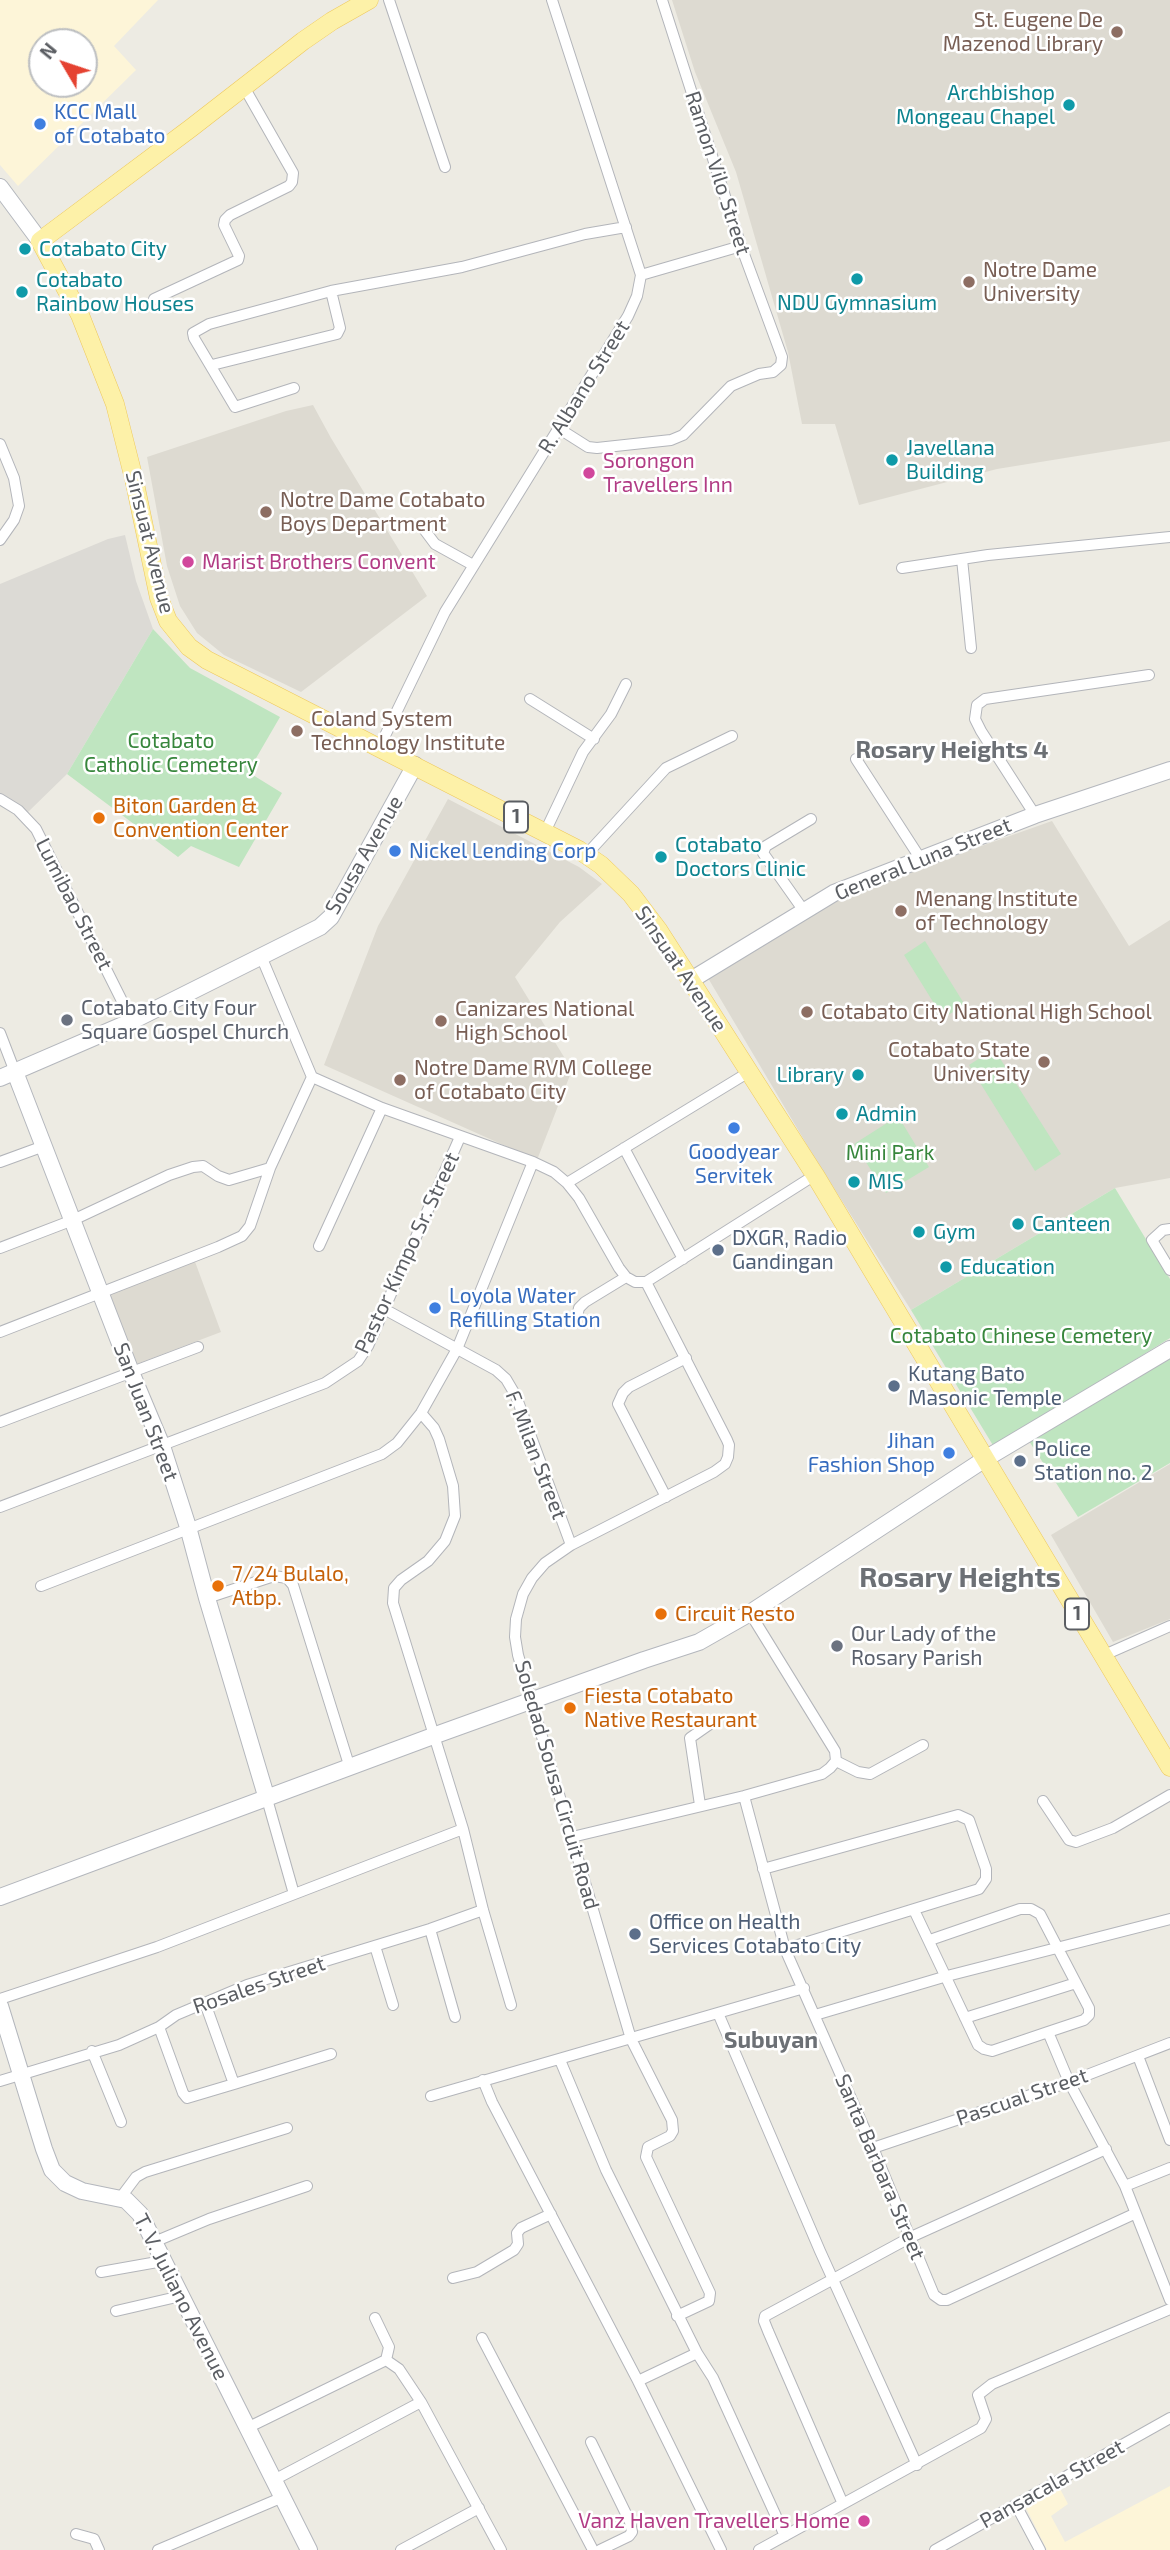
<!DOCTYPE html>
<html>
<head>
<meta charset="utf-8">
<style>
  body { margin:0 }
  #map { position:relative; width:1170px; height:2550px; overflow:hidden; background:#edebe3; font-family:"Exo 2",sans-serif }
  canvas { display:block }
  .north { position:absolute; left:28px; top:28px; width:70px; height:70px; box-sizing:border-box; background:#fff; border:2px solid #bdbfc1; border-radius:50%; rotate:309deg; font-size:19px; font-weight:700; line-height:28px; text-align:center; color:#5b5e63 }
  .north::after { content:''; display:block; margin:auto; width:24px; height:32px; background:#e54231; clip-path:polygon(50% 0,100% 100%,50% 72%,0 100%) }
</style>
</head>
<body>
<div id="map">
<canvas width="1170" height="2550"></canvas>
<div class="north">N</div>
</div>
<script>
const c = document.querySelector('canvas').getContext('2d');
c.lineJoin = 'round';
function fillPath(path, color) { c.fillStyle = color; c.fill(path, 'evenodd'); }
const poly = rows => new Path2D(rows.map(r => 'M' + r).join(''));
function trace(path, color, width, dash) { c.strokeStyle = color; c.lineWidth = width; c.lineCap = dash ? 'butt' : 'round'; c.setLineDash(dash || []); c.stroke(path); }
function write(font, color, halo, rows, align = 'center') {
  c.font = font + ' "Exo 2",sans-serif'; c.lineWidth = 5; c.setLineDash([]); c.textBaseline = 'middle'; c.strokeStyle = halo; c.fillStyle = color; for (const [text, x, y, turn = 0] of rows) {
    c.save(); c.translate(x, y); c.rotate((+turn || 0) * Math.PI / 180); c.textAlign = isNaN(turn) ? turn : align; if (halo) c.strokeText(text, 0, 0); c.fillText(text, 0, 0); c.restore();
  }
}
const commercial = poly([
  [0,0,158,0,114,46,136,70,18,186,0,165],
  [84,42,84,84,42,84,42,42],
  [1057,2483,1068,2504,1051,2516,1065,2542,1170,2486,1170,2550,1047,2550,1025,2506,1025,2501]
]);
const industrial = poly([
  [125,535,136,581,153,629,67,774,27,813,0,794,0,584,108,539]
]);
const education = poly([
  [672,0,1170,0,1170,441,997,469,859,505,835,424,802,424,788,352,736,172,695,72],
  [313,405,331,438,427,596,301,692,224,655,197,633,180,606,167,566,147,457,286,411],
  [448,799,579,867,602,884,560,922,515,977,572,1070,537,1160,324,1065,378,926],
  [1052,821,1129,946,1170,920,1170,1178,1115,1188,911,1310,813,1155,708,978,843,895],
  [194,1259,221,1332,134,1365,107,1291],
  [1170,1464,1170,1619,1113,1642,1051,1535]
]);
const green = poly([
  [153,629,190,668,280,717,248,772,282,793,239,867,191,846,178,857,67,774],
  [925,941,965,1005,943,1018,904,955],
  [994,1049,1061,1154,1035,1171,969,1065],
  [898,1116,929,1167,886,1193,854,1144],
  [1115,1188,1170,1279,1170,1338,994,1447,911,1310],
  [1170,1357,1170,1463,1078,1517,1029,1441]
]);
const street = poly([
  [389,0,445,167],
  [641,275,741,246],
  [154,299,238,260,239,256,224,225,225,220,230,215,289,186,292,182,293,173,244,87],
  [212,365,337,334,340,328,331,291],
  [294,388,235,407,194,338,193,333,209,324,331,291,462,267,585,234,626,227],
  [558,428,588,447,597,448,671,440,683,435,731,386,759,374,773,372,781,365,782,357,741,246,662,0],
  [0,444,14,478,19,506,14,520,0,540],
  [423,528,435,544,473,565],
  [962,559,971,648],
  [902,568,988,555,1170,537],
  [530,699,594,739],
  [379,748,445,612,628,316,637,296,641,275,552,0],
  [856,759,920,858],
  [0,799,18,810,36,829,132,1021],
  [1035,815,981,731,975,719,977,705,985,699,1149,675],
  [545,832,583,752,611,714,626,684],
  [586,855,666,768,732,736],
  [804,911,763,853,766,846,811,819],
  [0,1033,15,1072],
  [312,1077,382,1108,533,1162,554,1172,567,1183,579,1198,619,1268,626,1277,635,1282,646,1282,815,1175],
  [624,1148,683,1259],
  [0,1162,44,1146],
  [567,1183,749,1072],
  [1170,1229,1163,1230,1152,1240,1170,1270],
  [319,1246,382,1108],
  [0,1248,73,1220,169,1175,193,1167,203,1166,218,1176,229,1180,270,1168],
  [646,1282,727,1440,729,1445,728,1457,725,1464,714,1472,571,1545,545,1563,532,1578,523,1594,516,1619,515,1637,518,1655,631,2039,672,2120,673,2131,670,2136,648,2147,646,2157,710,2293,709,2301,677,2316],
  [384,1309,496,1370,506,1379,516,1396,571,1545],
  [577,1317,579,1308,585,1302,626,1277],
  [0,1332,218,1247,242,1236,250,1226,270,1168,312,1077,261,956],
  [421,1413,434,1428,439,1439,453,1486,455,1516,445,1541,428,1561,401,1580,394,1588,393,1603,463,1829,483,1910,511,2005],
  [0,1422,198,1347],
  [666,1497,618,1404,623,1393,629,1387,686,1358],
  [0,1507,325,1383,358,1361,368,1346,460,1137],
  [41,1586,382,1454,397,1443,421,1413,457,1349,533,1162],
  [207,1598,274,1576,287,1578,293,1585,350,1768],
  [1102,1656,1170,1626],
  [836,1761,858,1772,870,1774,923,1745],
  [744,1796,785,1949,873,2148,934,2295,941,2300,947,2300,1134,2214],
  [267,1799,294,1894],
  [1043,1801,1069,1840,1076,1842,1113,1828,1170,1795],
  [700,1805,690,1738,710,1724],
  [572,1837,744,1796,822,1774,830,1768,836,1761,835,1751,750,1613],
  [763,1869,958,1815,969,1820,986,1869,986,1879,979,1889,785,1949],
  [914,1910,978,2045,984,2049,992,2051,1048,2032,1084,2020,1089,2015,1089,2008,1040,1914,1031,1909,1020,1909,930,1940],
  [430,1929,455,2017],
  [375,1946,393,2005],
  [0,1999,157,1947,463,1829],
  [718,2013,820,2251,917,2465],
  [815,2015,947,1976,1170,1919],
  [965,2018,1076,1983],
  [159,2027,183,2093,187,2098,234,2084,205,2003],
  [1048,2032,1069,2082,1125,2186,1170,2300],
  [92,2051,121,2122],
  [1138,2056,1170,2140],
  [560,2060,606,2170,697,2353,638,2381],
  [483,2080,492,2102,638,2381,721,2550],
  [0,2081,119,2045,159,2027,176,2015,247,1985,430,1929,483,1910],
  [234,2084,331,2054],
  [431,2096,804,1988],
  [873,2148,1069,2082,1170,2043],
  [1125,2186,1170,2168],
  [121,2197,136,2177,145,2172,287,2128],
  [154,2242,209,2219,307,2186],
  [101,2272,163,2261],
  [453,2278,477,2272,514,2250,518,2244,517,2233,521,2228,551,2214],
  [116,2311,181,2296],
  [482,2338,593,2550],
  [697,2353,713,2378,785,2536],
  [386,2360,399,2369,421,2402,501,2550],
  [247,2428,386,2360,389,2347,375,2318],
  [591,2442,630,2522,632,2532,629,2536,600,2550],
  [274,2480,421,2402],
  [843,2504,768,2331,764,2321,765,2316,911,2237,1106,2149],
  [1016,2505,1040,2550],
  [76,2534,94,2539,99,2550],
  [158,2550,283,2497],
  [401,2550,479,2508],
  [759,2550,981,2428,986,2419,978,2395,992,2384,1170,2309],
  [935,2550,1170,2418]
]);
const secondary = poly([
  [0,187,40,241],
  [691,980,834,893,1035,815,1170,770],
  [15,1072,131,1372,162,1446,188,1527,207,1598,267,1799],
  [0,1078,132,1021,320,927,331,917,415,765],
  [0,1897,433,1736,644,1660,699,1642,750,1613,985,1459,1170,1349],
  [0,2006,44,2149,52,2170,65,2183,82,2191,126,2200,140,2214,309,2550]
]);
const primary = poly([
  [369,0,332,21,303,41,191,128,40,241,80,315,115,404,134,479,159,598,168,621,189,647,207,660,579,850,601,865,631,894,659,931,815,1175,1170,1767]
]);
const markers = [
  [1117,32,7,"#8d6e63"],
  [1069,105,7,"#0f9aa8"],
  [40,124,7,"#3f7fe0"],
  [25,249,7,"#0f9aa8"],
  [857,279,7,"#0f9aa8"],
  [969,282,7,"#8d6e63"],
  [22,292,7,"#0f9aa8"],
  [892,460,7,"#0f9aa8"],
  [589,473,7,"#d1479c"],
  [266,512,7,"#8d6e63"],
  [188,562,7,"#d1479c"],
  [297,731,7,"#8d6e63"],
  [99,818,7,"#e8710a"],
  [395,851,7,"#3f7fe0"],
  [661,857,7,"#0f9aa8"],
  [901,911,7,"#8d6e63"],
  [807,1012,7,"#8d6e63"],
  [67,1020,7,"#6b7280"],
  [441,1021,7,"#8d6e63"],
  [1044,1062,7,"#8d6e63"],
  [858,1075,7,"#0f9aa8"],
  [400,1080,7,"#8d6e63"],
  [842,1114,7,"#0f9aa8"],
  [734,1128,7,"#3f7fe0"],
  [854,1182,7,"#0f9aa8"],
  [1018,1224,7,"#0f9aa8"],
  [919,1232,7,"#0f9aa8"],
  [718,1250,7,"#5c6f8a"],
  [946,1267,7,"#0f9aa8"],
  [435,1308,7,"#3f7fe0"],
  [894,1386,7,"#5c6f8a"],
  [949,1453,7,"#3f7fe0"],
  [1020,1461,7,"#5c6f8a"],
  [218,1586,7,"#e8710a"],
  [661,1614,7,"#e8710a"],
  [837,1646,7,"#6b7280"],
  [570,1708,7,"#e8710a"],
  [635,1934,7,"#5c6f8a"],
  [864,2521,7,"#d1479c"]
];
const shields = [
  [516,817,24],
  [1077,1614,24]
];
const shieldNames = [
  ["1",516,817],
  ["1",1077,1614]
];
const educationNames = [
  ["St. Eugene De",1103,20,"right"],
  ["Mazenod Library",1103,44,"right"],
  ["Notre Dame",983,270],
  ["University",983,294],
  ["Notre Dame Cotabato",280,500],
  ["Boys Department",280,524],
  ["Coland System",311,719],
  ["Technology Institute",311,743],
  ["Menang Institute",915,899],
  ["of Technology",915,923],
  ["Canizares National",455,1009],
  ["High School",455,1033],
  ["Cotabato City National High School",821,1012],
  ["Cotabato State",1030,1050,"right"],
  ["University",1030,1074,"right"],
  ["Notre Dame RVM College",414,1068],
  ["of Cotabato City",414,1092]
];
const cultureNames = [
  ["Archbishop",1055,93,"right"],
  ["Mongeau Chapel",1055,117,"right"],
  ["Cotabato City",39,249],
  ["Cotabato",36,280],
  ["Rainbow Houses",36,304],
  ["NDU Gymnasium",857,303,"center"],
  ["Javellana",906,448],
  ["Building",906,472],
  ["Cotabato",675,845],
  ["Doctors Clinic",675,869],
  ["Library",844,1075,"right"],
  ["Admin",856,1114],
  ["MIS",868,1182],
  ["Canteen",1032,1224],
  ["Gym",933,1232],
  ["Education",960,1267]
];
const shopNames = [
  ["KCC Mall",54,112],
  ["of Cotabato",54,136],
  ["Nickel Lending Corp",409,851],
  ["Goodyear",734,1152,"center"],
  ["Servitek",734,1176,"center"],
  ["Loyola Water",449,1296],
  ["Refilling Station",449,1320],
  ["Jihan",935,1441,"right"],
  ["Fashion Shop",935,1465,"right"]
];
const streetNames = [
  ["Ramon Vilo Street",718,173,72],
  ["R. Albano Street",584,387,-58],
  ["Sinsuat Avenue",150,542,76],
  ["Sousa Avenue",364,855,-60],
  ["General Luna Street",923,859,-22],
  ["Lumibao Street",74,904,63],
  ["Sinsuat Avenue",681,969,56],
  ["Pastor Kimpo Sr. Street",407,1253,-65],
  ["San Juan Street",146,1412,69],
  ["F. Milan Street",536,1455,69],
  ["Soledad Sousa Circuit Road",557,1785,74],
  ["Rosales Street",259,1985,-19],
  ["Pascual Street",1022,2097,-19],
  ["Santa Barbara Street",880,2167,67],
  ["T. V. Juliano Avenue",181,2297,63],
  ["Pansacala Street",1052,2484,-29]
];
const hotelNames = [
  ["Sorongon",603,461],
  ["Travellers Inn",603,485],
  ["Marist Brothers Convent",202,562],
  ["Vanz Haven Travellers Home",850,2521,"right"]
];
const parkNames = [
  ["Cotabato",171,741],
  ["Catholic Cemetery",171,765],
  ["Mini Park",890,1153],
  ["Cotabato Chinese Cemetery",1021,1336]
];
const foodNames = [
  ["Biton Garden &",113,806],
  ["Convention Center",113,830],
  ["7/24 Bulalo,",232,1574],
  ["Atbp.",232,1598],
  ["Circuit Resto",675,1614],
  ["Fiesta Cotabato",584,1696],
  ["Native Restaurant",584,1720]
];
const worshipNames = [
  ["Cotabato City Four",81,1008],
  ["Square Gospel Church",81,1032],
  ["Our Lady of the",851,1634],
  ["Rosary Parish",851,1658]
];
const serviceNames = [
  ["DXGR, Radio",732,1238],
  ["Gandingan",732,1262],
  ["Kutang Bato",908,1374],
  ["Masonic Temple",908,1398],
  ["Police",1034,1449],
  ["Station no. 2",1034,1473],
  ["Office on Health",649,1922],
  ["Services Cotabato City",649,1946]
];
const neighbourhoodNames = [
  ["Subuyan",771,2040]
];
const quarterNames = [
  ["Rosary Heights 4",952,750]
];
const districtNames = [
  ["Rosary Heights",960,1578]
];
fillPath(commercial, '#fdf5d8');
fillPath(industrial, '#dcdad5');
fillPath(education, '#dddad1');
fillPath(green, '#bfe5c0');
trace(street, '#b3b5ba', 12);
trace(secondary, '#b4b7bd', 18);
trace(primary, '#eec85b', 19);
trace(street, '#fff', 10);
trace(secondary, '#fff', 16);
trace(primary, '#fdf1a8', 18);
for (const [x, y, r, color] of markers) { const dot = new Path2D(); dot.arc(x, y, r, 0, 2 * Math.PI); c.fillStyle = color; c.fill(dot); trace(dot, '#fff', 2.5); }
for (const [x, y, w] of shields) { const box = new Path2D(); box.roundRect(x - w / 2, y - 15.5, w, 31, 5); c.fillStyle = '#fff'; c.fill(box); trace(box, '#5b5e63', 2); }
write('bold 19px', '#5b5e63', null, shieldNames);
write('21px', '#785e54', '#fff', educationNames, 'left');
write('21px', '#0d838f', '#fff', cultureNames, 'left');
write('21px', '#366cbe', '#fff', shopNames, 'left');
write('21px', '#5b5e63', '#fff', streetNames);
write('21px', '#b23c85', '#fff', hotelNames, 'left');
write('21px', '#37863c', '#fff', parkNames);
write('21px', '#c56008', '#fff', foodNames, 'left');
write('21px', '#5b616d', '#fff', worshipNames, 'left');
write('21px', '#4e5e75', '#fff', serviceNames, 'left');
write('bold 23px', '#6c7075', '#fff', neighbourhoodNames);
write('bold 24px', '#6c7075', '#fff', quarterNames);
write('bold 28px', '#6c7075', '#fff', districtNames);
</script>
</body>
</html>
